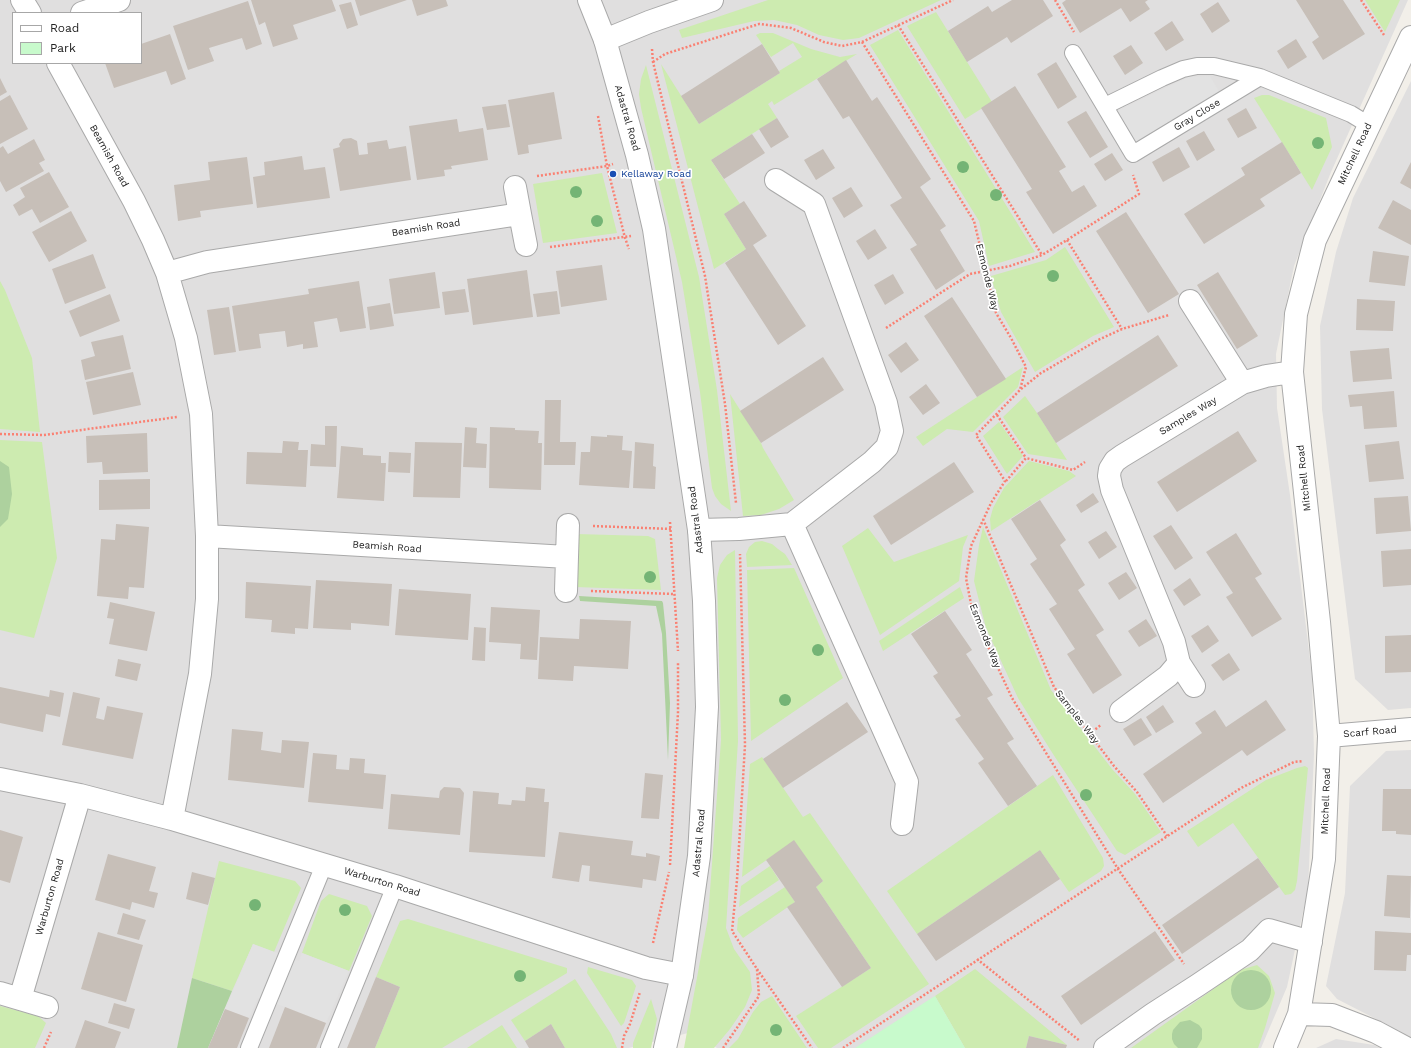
<!DOCTYPE html>
<html>
<head>
<meta charset="utf-8">
<style>
  body { margin:0 }
  #map { position:relative; width:1411px; height:1048px; overflow:hidden; background:#f2efe9; font-family:"Work Sans",sans-serif }
  canvas { display:block }
  .legend { position:absolute; left:12px; top:12px; width:130px; height:52px; box-sizing:border-box; background:#fff; border:1px solid #a7a7a7; margin:0; padding:5px 7px; list-style:none; font-size:12px; color:#222 }
  .legend li { display:flex; align-items:center; gap:8px; height:20px }
  .legend b { width:20px; border:1px solid #a7a7a7 }
</style>
</head>
<body>
<div id="map">
<canvas width="1411" height="1048"></canvas>
<ul class="legend">
<li><b style="height:5px;background:#fff"></b>Road</li>
<li><b style="height:11px;background:#c8facc"></b>Park</li>
</ul>
</div>
<script>
const c = document.querySelector('canvas').getContext('2d');
c.lineJoin = 'round';
function fillPath(path, color) { c.fillStyle = color; c.fill(path, 'evenodd'); }
const poly = rows => new Path2D(rows.map(r => 'M' + r).join(''));
function trace(path, color, width, dash) { c.strokeStyle = color; c.lineWidth = width; c.lineCap = dash ? 'butt' : 'round'; c.setLineDash(dash || []); c.stroke(path); }
function write(font, color, halo, rows, align = 'center') {
  c.font = font + ' "Work Sans",sans-serif'; c.lineWidth = 3.5; c.setLineDash([]); c.textBaseline = 'middle'; c.strokeStyle = halo; c.fillStyle = color; for (const [text, x, y, turn = 0] of rows) {
    c.save(); c.translate(x, y); c.rotate((+turn || 0) * Math.PI / 180); c.textAlign = isNaN(turn) ? turn : align; if (halo) c.strokeText(text, 0, 0); c.fillText(text, 0, 0); c.restore();
  }
}
const residential = poly([
  [0,0,1408,0,1331,172,1294,266,1276,354,1277,408,1290,495,1312,676,1314,754,1308,889,1287,987,1261,1048,717,1048,692,1032,629,1048,0,1048],
  [13,13,141,13,141,63,13,63],
  [1411,81,1411,708,1388,710,1355,679,1322,409,1320,326,1336,252,1353,198],
  [1411,750,1411,1037,1337,999,1326,986,1345,893,1350,786,1386,751],
  [1336,1039,1374,1045,1380,1048,1316,1048]
]);
const grass = poly([
  [768,0,941,0,859,38,843,40,819,35,797,25,774,20,754,21,682,38,679,30],
  [1365,0,1400,0,1385,32],
  [936,12,992,102,965,119,907,26],
  [898,30,1035,252,989,266,979,221,870,45],
  [760,33,773,33,811,49,840,57,857,54,774,105,772,101,768,104,777,118,711,160,740,204,724,214,746,249,714,269,661,64,699,124,780,73,779,71,802,57,793,43,771,57,756,35],
  [646,65,699,277,717,390,731,511,721,504,715,496,712,488,700,392,682,282,641,108,639,94,641,79],
  [1262,95,1269,95,1326,118,1332,147,1312,190,1254,98],
  [602,173,617,233,543,243,533,184],
  [1065,247,1114,327,1093,336,1035,372,1001,312,991,276,1046,260],
  [0,281,5,290,32,358,40,432,0,429],
  [1023,367,1018,387,973,432,947,429,923,446,916,437],
  [730,394,761,443,763,448,794,500,779,509,761,515,743,516],
  [1025,396,1037,413,1067,460,1028,454,1003,417],
  [999,422,1023,456,1007,474,983,436],
  [0,440,42,442,57,558,34,638,0,630],
  [1029,461,1069,471,1076,476,991,531,990,519,993,508,1004,488],
  [983,527,1051,690,1112,769,1135,794,1161,832,1125,855,1117,851,1053,754,1018,698,986,628,974,581,979,545],
  [868,528,894,562,968,535,963,547,959,581,880,635,842,546],
  [576,534,648,536,655,539,661,590,575,587],
  [762,541,772,544,778,549,785,554,792,565,747,567,746,554,749,547,755,542],
  [735,550,738,741,726,928,734,949,750,972,752,990,745,1007,730,1029,714,1048,684,1048,708,918,721,740,717,578,720,565,727,555],
  [794,568,843,678,751,741,747,570],
  [960,587,964,598,883,651,879,641],
  [762,757,803,817,810,813,929,984,831,1048,818,1048,796,1016,871,968,816,887,823,881,794,841,742,877,750,764],
  [1305,766,1308,768,1297,881,1295,890,1291,894,1285,895,1233,823,1198,847,1187,831,1266,780,1297,768],
  [1053,775,1103,858,1104,866,1101,871,1069,892,1040,850,917,934,887,891],
  [219,861,295,881,301,888,274,952,253,944,232,991,192,978],
  [770,866,779,880,739,907,741,886],
  [785,887,795,902,743,938,737,930,738,918],
  [329,894,367,906,372,916,349,971,302,953,321,901],
  [408,919,567,968,567,973,442,1048,375,1048,400,987,376,977,400,921],
  [1257,965,1269,976,1275,993,1265,1028,1258,1048,1131,1048,1240,970],
  [588,967,632,980,636,986,628,1011,624,1023,621,1026,587,973],
  [975,969,1067,1045,1029,1036,1026,1048,965,1048,935,996],
  [575,979,611,1034,617,1048,565,1048,551,1024,525,1041,511,1020],
  [772,996,807,1048,729,1048,738,1039,753,1012,761,1002],
  [651,999,657,1019,651,1048,633,1048,633,1043],
  [0,1006,38,1016,46,1023,35,1048,0,1048],
  [502,1025,517,1048,467,1048]
]);
const forest = poly([
  [0,461,9,467,12,494,8,519,0,527],
  [579,596,662,601,663,603,666,633,670,703,668,760,662,634,656,606,580,601],
  '1231 990a20 20 0 1 1 40 0a20 20 0 1 1-40 0Z',
  [192,978,232,991,208,1048,177,1048],
  [1190,1020,1199,1025,1202,1029,1202,1039,1197,1048,1178,1048,1174,1044,1172,1039,1172,1034,1173,1030,1180,1022]
]);
const park = poly([
  [935,996,965,1048,855,1048,930,999]
]);
const parking = poly([
  [1210,76,1220,93,1136,142,1117,111,1188,77],
  [253,944,299,961,302,953,349,971,326,1023,285,1007,258,998,249,1018,225,1009]
]);
const building = poly([
  [251,0,332,0,336,11,293,25,298,39,273,47,265,22,259,25],
  [355,0,407,0,360,16],
  [412,0,446,0,448,6,417,16],
  [1012,0,1043,0,1053,16,1011,43,1007,37,967,62,948,31,988,6,992,12],
  [1066,0,1148,0,1145,2,1150,9,1130,22,1121,8,1080,33,1062,3],
  [1296,0,1343,0,1365,34,1323,60,1312,42,1319,37],
  [248,1,262,44,246,50,242,38,209,48,214,61,188,70,173,26],
  [351,2,358,25,347,29,339,5],
  [1218,2,1230,21,1212,33,1200,14],
  [1172,21,1184,40,1166,51,1154,33],
  [170,34,186,79,171,85,166,71,114,88,105,63,141,63,141,44],
  [1296,39,1307,57,1288,69,1277,51],
  [762,44,780,73,699,124,681,96],
  [1131,45,1143,63,1125,75,1113,56],
  [846,60,872,101,877,97,931,179,920,187,946,226,940,230,965,271,936,290,910,249,917,245,890,205,902,198,849,116,843,119,817,79],
  [1056,62,1077,97,1058,109,1037,74],
  [0,78,7,92,0,96],
  [1015,86,1066,167,1059,171,1072,192,1084,185,1097,206,1053,234,1026,192,1032,189,981,108],
  [554,92,562,139,528,145,529,153,518,155,508,100],
  [10,95,28,129,0,144,0,101],
  [506,104,510,127,487,130,482,107],
  [1246,108,1257,128,1238,138,1227,119],
  [1086,111,1108,147,1090,158,1067,122],
  [777,118,789,137,771,148,759,129],
  [457,119,459,132,483,128,488,160,451,166,452,169,444,170,445,176,417,180,409,126],
  [1204,131,1215,150,1197,161,1186,141],
  [752,134,765,153,724,179,711,160],
  [351,138,357,141,359,155,368,154,367,143,387,140,389,149,406,146,411,180,340,191,333,149,340,147,339,144,343,139],
  [34,139,45,160,39,163,44,171,6,192,0,181,0,148,3,146,8,154],
  [1282,142,1301,173,1260,199,1265,206,1204,244,1184,214,1245,175,1241,168],
  [1179,147,1190,167,1163,182,1152,162],
  [823,149,835,168,816,180,804,160],
  [1112,153,1123,170,1105,181,1094,164],
  [302,156,304,170,325,167,330,198,257,208,253,177,265,175,264,162],
  [247,157,253,204,200,211,201,217,178,221,174,185,210,180,208,162],
  [1411,162,1411,189,1400,183],
  [49,172,69,207,40,223,32,209,19,216,13,205,25,197,20,188],
  [851,187,863,206,844,218,832,198],
  [1393,200,1411,210,1411,245,1378,228],
  [744,201,767,236,753,245,806,326,778,345,725,263,746,249,724,214],
  [71,211,87,241,49,262,32,232],
  [1126,212,1179,294,1148,313,1096,231],
  [875,229,887,248,868,260,856,241],
  [1373,251,1409,256,1405,286,1369,282],
  [93,254,106,288,65,304,52,269],
  [602,265,607,300,561,307,556,271],
  [527,270,533,317,473,325,467,279],
  [435,272,440,308,394,314,389,279],
  [1218,272,1258,336,1237,349,1197,285],
  [893,274,904,293,885,305,874,285],
  [359,281,366,328,340,332,337,318,314,322,318,347,303,349,303,344,287,347,285,331,259,334,261,348,239,351,232,306,309,294,308,289],
  [465,289,469,312,445,315,442,292],
  [557,291,560,314,537,317,533,294],
  [110,294,120,321,80,337,69,311],
  [952,297,1006,379,977,397,924,316],
  [1357,299,1395,301,1393,331,1356,330],
  [390,303,394,326,370,330,367,307],
  [229,307,236,352,214,355,207,310],
  [123,335,131,369,85,380,81,360,95,356,91,342],
  [1158,335,1178,366,1056,443,1037,413],
  [906,342,919,360,901,373,888,355],
  [1389,348,1392,379,1353,382,1350,351],
  [823,357,844,390,761,443,740,411],
  [133,372,141,405,93,415,86,382],
  [926,384,940,403,923,415,909,397],
  [1394,391,1397,427,1364,429,1362,406,1350,407,1348,395],
  [545,400,561,400,560,442,576,442,575,465,544,465],
  [325,426,337,426,336,467,310,466,311,444,325,445],
  [465,427,477,428,476,443,487,444,486,468,463,467],
  [490,427,515,428,515,430,539,431,538,443,542,443,541,490,489,488],
  [1238,431,1257,461,1177,512,1157,482],
  [147,433,148,472,103,474,102,462,87,463,86,436],
  [607,435,623,436,622,450,632,451,629,488,579,485,581,452,590,452,591,436,607,437],
  [283,441,299,442,298,450,308,450,306,487,246,484,247,452,282,453],
  [1399,441,1404,479,1369,482,1365,445],
  [415,442,462,443,460,498,413,497],
  [635,442,654,444,653,466,656,467,655,489,633,488],
  [341,446,363,448,363,455,381,456,381,463,386,463,384,501,337,498],
  [389,452,411,453,410,473,388,472],
  [954,462,974,492,891,545,873,516],
  [150,479,150,509,99,510,99,480],
  [1093,493,1099,502,1081,513,1076,505],
  [1408,496,1411,531,1376,534,1374,498],
  [1040,500,1066,540,1060,545,1085,585,1078,590,1104,630,1096,635,1122,675,1093,694,1067,654,1075,649,1049,609,1057,604,1030,564,1037,559,1011,519],
  [116,524,149,527,144,588,129,587,128,599,97,596,101,539,115,540],
  [1171,525,1193,558,1175,570,1153,536],
  [1106,531,1117,547,1099,559,1088,542],
  [1236,533,1262,574,1255,578,1282,619,1252,637,1226,597,1233,593,1206,552],
  [1411,549,1411,585,1383,587,1381,551],
  [1126,572,1137,588,1119,600,1108,583],
  [1190,578,1201,595,1184,606,1173,590],
  [316,580,392,584,389,626,351,623,351,630,313,628],
  [246,582,311,586,308,629,295,628,295,634,271,632,272,620,245,618],
  [399,589,471,594,468,640,395,635],
  [110,602,155,612,147,651,109,644,114,619,107,618],
  [491,607,540,610,537,660,520,659,521,644,489,642],
  [945,611,972,650,966,654,993,695,987,698,1014,739,1007,743,1037,786,1008,806,978,763,984,759,955,719,961,716,933,676,938,673,911,634],
  [580,619,631,621,628,669,574,666,573,681,538,679,540,637,579,639],
  [1146,619,1157,636,1139,647,1128,631],
  [1208,625,1219,641,1202,653,1191,636],
  [474,627,486,628,485,661,472,660],
  [1411,635,1411,672,1385,673,1385,636],
  [1229,653,1240,670,1223,681,1211,665],
  [118,659,141,664,137,681,115,676],
  [0,687,49,697,50,690,64,693,60,717,46,714,43,732,0,723],
  [73,692,100,698,96,718,104,720,107,706,143,713,133,759,62,745],
  [1266,700,1286,730,1247,756,1242,750,1163,803,1143,774,1202,733,1195,723,1215,710,1226,727],
  [847,702,868,732,783,788,763,759],
  [1163,705,1174,722,1156,733,1146,717],
  [1141,718,1152,735,1134,746,1123,729],
  [232,729,263,732,261,750,281,753,282,740,309,742,304,788,228,780],
  [313,753,337,755,336,769,349,770,350,758,365,759,364,773,386,775,383,809,308,802],
  [645,773,663,775,659,819,641,818],
  [444,787,460,788,464,793,460,835,388,829,391,794,439,798,440,791],
  [526,787,545,789,544,802,549,802,545,857,469,852,473,791,499,793,498,804,511,805,512,800,525,801],
  [1383,789,1411,789,1411,835,1396,834,1396,831,1382,831],
  [0,830,23,837,10,883,0,880],
  [559,832,633,841,631,855,646,857,646,853,660,856,656,881,643,879,642,888,589,881,590,866,582,865,579,882,552,878],
  [794,840,823,881,816,887,871,968,842,987,787,907,795,902,766,860],
  [1040,850,1060,879,936,961,917,934],
  [108,854,156,867,149,891,158,893,154,908,132,902,130,910,95,900],
  [1258,858,1279,887,1182,954,1162,925],
  [192,872,215,878,208,905,186,899],
  [1387,875,1411,876,1410,918,1384,916],
  [123,913,146,920,139,940,117,934],
  [1155,931,1175,960,1081,1025,1061,996],
  [1375,931,1411,933,1411,955,1407,955,1406,971,1374,970],
  [98,932,143,945,126,1002,81,989],
  [376,977,400,987,375,1048,347,1048],
  [114,1003,135,1009,129,1029,108,1023],
  [285,1007,326,1023,316,1048,269,1048],
  [225,1009,249,1018,237,1048,208,1048],
  [85,1020,121,1032,115,1048,75,1048],
  [551,1024,565,1048,529,1048,525,1041],
  [1029,1036,1067,1045,1066,1048,1026,1048]
]);
const path = poly([
  [1055,0,1074,32],
  [1361,0,1384,35],
  [898,25,1042,255],
  [862,42,974,221,996,313,1011,338,1026,367,1020,390,976,435,1005,481,991,503,971,546,966,578,972,609,985,640,1012,698,1118,869,1184,964],
  [652,49,653,62,705,276,725,404,736,503],
  [653,62,665,54,759,24,791,28,824,42,842,46,862,42,953,0],
  [598,116,607,166,625,238,629,249],
  [537,176,607,166,613,164],
  [1067,240,1122,329],
  [550,247,631,236],
  [886,328,970,274,1010,266,1042,255,1067,240,1139,194,1133,175],
  [1021,389,1041,373,1098,340,1122,329,1169,315],
  [997,415,1026,458],
  [0,434,44,435,177,417],
  [1006,481,1026,458,1073,470,1085,462],
  [983,519,1054,687,1114,766,1137,792,1167,836],
  [670,522,678,651],
  [593,526,672,529],
  [591,591,674,594],
  [1089,734,1101,725],
  [670,865,678,712,678,662],
  [653,943,669,872],
  [977,959,1080,1041],
  [757,969,812,1048],
  [44,1048,51,1032],
  [622,1048,624,1036,630,1024,640,992],
  [723,1048,759,996,757,969,732,931,737,880,745,745,740,554],
  [843,1048,1241,788,1294,762,1303,761]
]);
const service = poly([
  [1073,53,1133,154,1260,77],
  [1105,106,1162,78,1183,69,1197,66,1214,66,1260,77,1351,114,1369,125],
  [249,1048,324,865],
  [329,1048,395,886]
]);
const minor = poly([
  [22,0,30,13],
  [82,13,119,0],
  [605,40,649,22,712,0],
  [58,63,134,201,153,240,167,273,186,338,201,414,207,536,207,599,200,674,172,819],
  [776,180,814,204,886,403,892,431,887,447,872,462,792,524,907,782,902,824],
  [520,214,526,245],
  [167,273,207,262,520,214,515,187],
  [1190,301,1242,383],
  [699,530,739,529,792,524],
  [207,536,567,557,566,591],
  [567,557,568,525],
  [1179,663,1194,686],
  [1121,711,1168,676,1179,663,1174,642,1112,490,1109,476,1110,469,1115,461,1122,456,1242,383,1266,376,1292,372],
  [1329,736,1411,729],
  [0,779,80,795,172,819,395,886,646,968,682,975],
  [0,993,47,1007],
  [20,999,80,795],
  [1299,1014,1332,1015,1376,1032,1406,1048],
  [1105,1048,1153,1014,1198,985,1250,950,1269,930,1311,942],
  [1285,1048,1299,1014,1324,859,1329,736,1319,622,1292,372,1296,314,1315,240,1411,37]
]);
const tertiary = poly([
  [589,0,605,40,637,155,654,229,699,530,704,601,707,707,699,856,682,975,665,1048]
]);
const trees = [
  [1318,143],
  [963,167],
  [576,192],
  [996,195],
  [597,221],
  [1053,276],
  [650,577],
  [818,650],
  [785,700],
  [1086,795],
  [255,905],
  [345,910],
  [520,976],
  [776,1030]
];
const markers = [
  [613,174,4,"#1a4fb4"]
];
const streetNames = [
  ["Gray Close",1197,115,-31],
  ["Adastral Road",627,118,74],
  ["Mitchell Road",1355,154,-65],
  ["Beamish Road",109,156,61],
  ["Beamish Road",426,228,-9],
  ["Esmonde Way",987,277,76],
  ["Samples Way",1188,416,-31],
  ["Mitchell Road",1304,478,-96],
  ["Adastral Road",696,520,-97],
  ["Beamish Road",387,547,4],
  ["Esmonde Way",985,636,68],
  ["Samples Way",1077,717,52],
  ["Scarf Road",1370,732,-5],
  ["Mitchell Road",1326,801,-88],
  ["Adastral Road",699,843,-85],
  ["Warburton Road",382,882,17],
  ["Warburton Road",50,897,-74]
];
const transitNames = [
  ["Kellaway Road",621,174]
];
fillPath(residential, '#e0dfdf');
fillPath(grass, '#cdebb0');
fillPath(forest, '#add19e');
fillPath(park, '#c8facc');
fillPath(parking, '#e2e2e2');
fillPath(building, '#c7bfb8');
trace(service, '#a9a9a9', 18);
trace(minor, '#a9a9a9', 24);
trace(tertiary, '#a9a9a9', 24);
trace(path, '#fa8072', 2.5, [2, 2]);
trace(service, '#fff', 16);
trace(minor, '#fff', 22);
trace(tertiary, '#fff', 22);
c.fillStyle = '#74b475';
for (const [x, y] of trees) { c.beginPath(); c.arc(x, y, 6, 0, 2 * Math.PI); c.fill(); }
for (const [x, y, r, color] of markers) { const dot = new Path2D(); dot.arc(x, y, r, 0, 2 * Math.PI); c.fillStyle = color; c.fill(dot); trace(dot, '#fff', 1.5); }
write('10px', '#222', '#fff', streetNames);
write('10px', '#164399', '#fff', transitNames, 'left');
</script>
</body>
</html>
